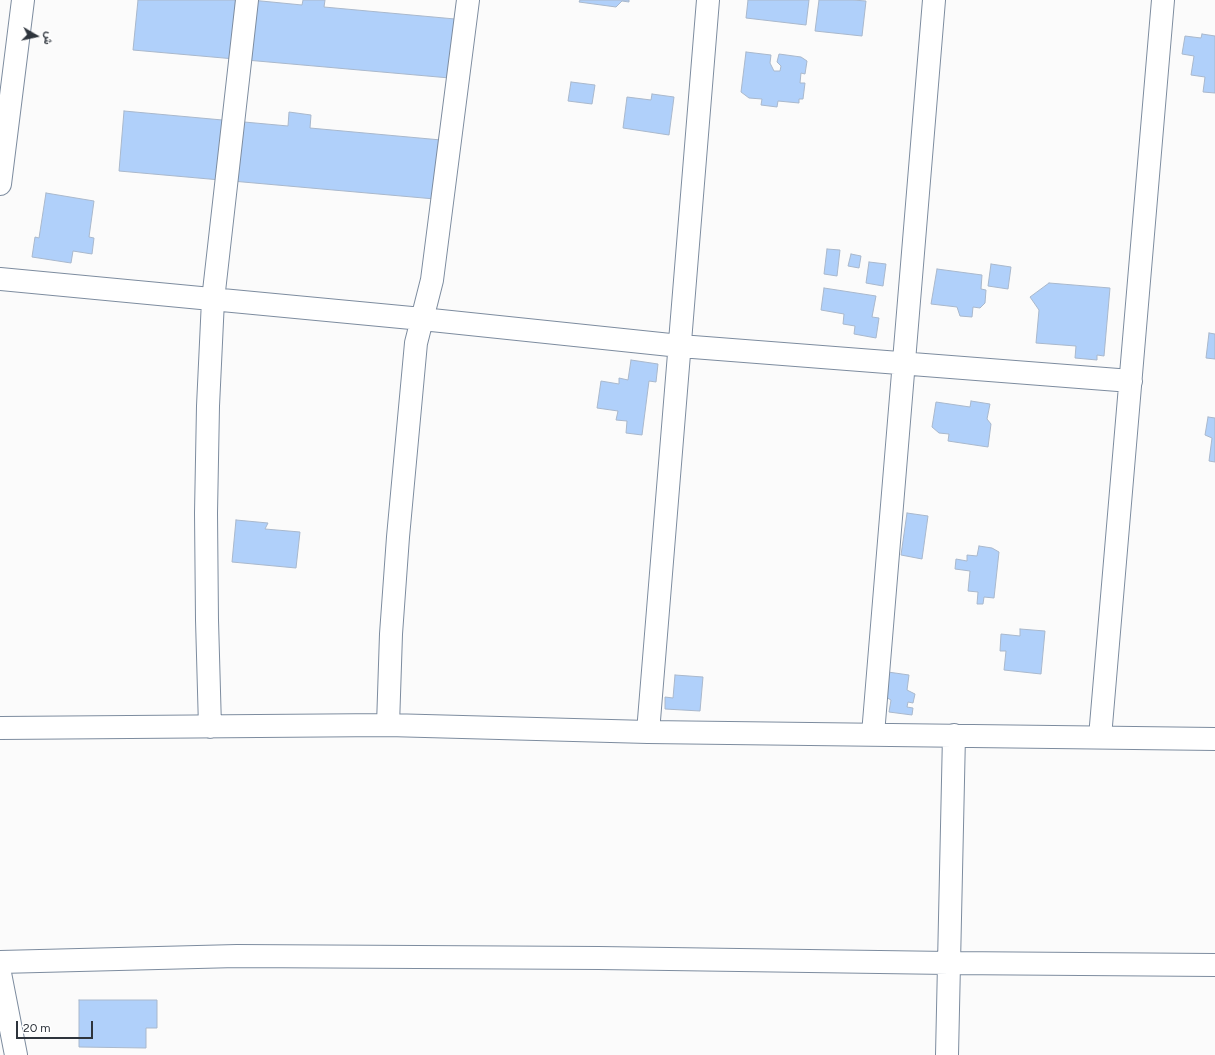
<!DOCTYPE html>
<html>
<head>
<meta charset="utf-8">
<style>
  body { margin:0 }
  #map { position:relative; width:1215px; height:1055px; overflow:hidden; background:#fbfbfb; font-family:Figtree,Vazirmatn,sans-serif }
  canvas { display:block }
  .north { position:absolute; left:16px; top:16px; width:40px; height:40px; -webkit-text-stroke:3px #fff; paint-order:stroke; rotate:99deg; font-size:11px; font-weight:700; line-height:16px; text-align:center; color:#2e343c }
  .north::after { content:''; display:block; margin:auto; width:14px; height:18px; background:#2e343c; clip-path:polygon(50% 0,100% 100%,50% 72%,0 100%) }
  .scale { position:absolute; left:16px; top:1021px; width:77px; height:18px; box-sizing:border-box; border:2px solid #2e343c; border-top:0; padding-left:5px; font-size:12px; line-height:14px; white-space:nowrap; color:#2e343c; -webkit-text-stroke:3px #fff; paint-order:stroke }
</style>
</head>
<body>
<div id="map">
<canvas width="1215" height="1055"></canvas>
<div class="north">ش</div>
<div class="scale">20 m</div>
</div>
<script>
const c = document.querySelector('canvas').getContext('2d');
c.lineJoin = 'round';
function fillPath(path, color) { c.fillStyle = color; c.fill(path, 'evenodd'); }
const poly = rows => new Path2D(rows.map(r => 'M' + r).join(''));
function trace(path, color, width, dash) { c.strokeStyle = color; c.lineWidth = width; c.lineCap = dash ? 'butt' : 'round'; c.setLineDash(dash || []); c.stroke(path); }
const building = poly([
  [138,0,251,0,302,5,303,0,325,0,324,7,466,20,461,79,133,50,138,0],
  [580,0,629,0,629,2,622,1,616,7,579,2,580,0],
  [748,0,809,0,806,25,746,18,748,0],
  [819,0,853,0,866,1,862,36,815,31,819,0],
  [1202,34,1215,36,1215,93,1203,92,1205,77,1191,75,1194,56,1182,54,1185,36,1201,38,1202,34],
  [746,52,771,55,770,63,774,71,780,71,781,66,777,62,779,54,801,57,807,61,805,74,801,73,800,83,805,83,803,99,799,99,799,103,778,101,777,107,761,105,762,99,749,98,741,92,746,52],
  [571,82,595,85,592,104,568,101,571,82],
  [652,94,674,97,669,135,623,128,627,97,651,100,652,94],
  [124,111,288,126,289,112,311,115,310,128,452,141,446,200,119,171,124,111],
  [46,193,94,201,89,237,94,238,92,254,73,251,71,263,32,257,35,237,39,238,46,193],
  [827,249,840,250,837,276,824,274,827,249],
  [851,254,861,256,859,268,848,266,851,254],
  [869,262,886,264,883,286,866,283,869,262],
  [991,264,1011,267,1008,289,988,286,991,264],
  [937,269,982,275,981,289,986,290,985,303,980,308,973,307,972,317,960,316,957,307,931,304,937,269],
  [1049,283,1110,288,1104,356,1097,355,1097,360,1075,358,1076,346,1036,343,1039,310,1030,297,1049,283],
  [824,288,876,296,872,317,879,318,876,338,854,334,855,326,843,324,844,314,821,310,824,288],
  [1209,333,1215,334,1215,359,1206,358,1209,333],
  [631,360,658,364,656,382,649,381,642,435,626,433,627,421,616,420,618,411,597,408,601,381,619,384,619,378,628,380,631,360],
  [971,401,990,404,987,419,991,424,988,447,948,441,949,434,939,433,932,427,936,402,970,407,971,401],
  [1208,417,1215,418,1215,462,1209,461,1212,438,1205,435,1208,417],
  [907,513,928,516,922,559,901,555,907,513],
  [236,520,268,523,265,529,300,532,296,568,232,562,236,520],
  [979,546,992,548,999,552,994,598,984,597,983,604,977,604,978,592,968,591,970,571,955,569,956,559,967,561,967,555,977,556,979,546],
  [1020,629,1045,631,1041,674,1004,670,1006,651,1000,651,1001,634,1020,636,1020,629],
  [888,672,909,675,907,690,915,694,913,703,908,702,907,707,913,708,912,715,889,712,891,700,884,696,888,672],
  [675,675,703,677,700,711,665,709,665,697,673,698,675,675],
  [79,1000,157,1000,157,1028,146,1028,146,1048,79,1047,79,1000]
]);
const minor = poly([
  [0,184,23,0],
  [0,279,422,319,680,346,1131,381],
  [388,725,391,634,398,537,416,343,432,280,468,0],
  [210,727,207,620,206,513,208,406,213,300,247,0],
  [0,728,388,725,648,732,1215,739],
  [648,732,708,0],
  [873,734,934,0],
  [1100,737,1163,0],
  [0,962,237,956,599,958,949,963,1215,965],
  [947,1055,954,735]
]);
const primary = poly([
  [0,973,16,1055]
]);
fillPath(building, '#b0d0fa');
trace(building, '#a9b8cc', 1);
trace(minor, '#7d8c9f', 24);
trace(primary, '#7d8c9f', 24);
trace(minor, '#fff', 22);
trace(primary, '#fff', 22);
</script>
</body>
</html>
